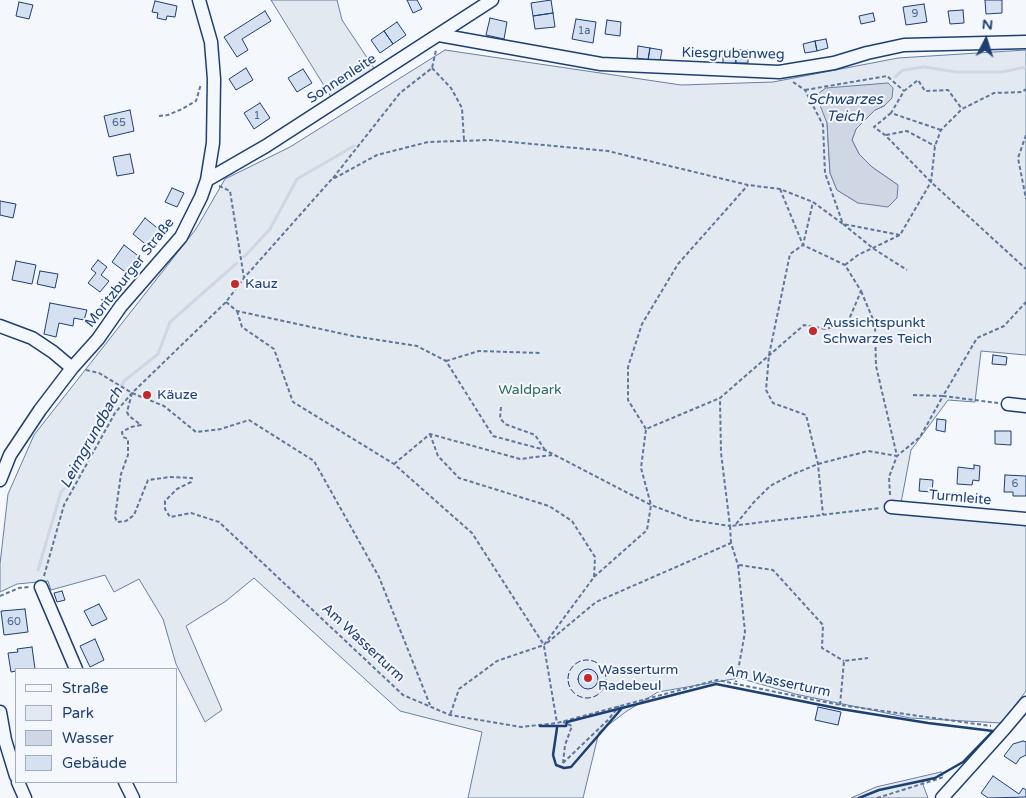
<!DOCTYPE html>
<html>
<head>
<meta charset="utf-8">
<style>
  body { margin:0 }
  #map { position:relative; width:1026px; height:798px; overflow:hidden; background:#f4f7fb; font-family:"Varela Round",sans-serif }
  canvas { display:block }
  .legend { position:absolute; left:15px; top:668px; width:162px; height:115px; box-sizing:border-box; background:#f4f7fb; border:1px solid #9eadc5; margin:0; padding:6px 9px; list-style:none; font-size:15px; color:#1d3f73 }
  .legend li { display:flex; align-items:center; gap:10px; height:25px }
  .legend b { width:25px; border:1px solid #9eadc5 }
  .north { position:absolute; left:961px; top:15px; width:50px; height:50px; -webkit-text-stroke:4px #f4f7fb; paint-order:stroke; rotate:5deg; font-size:14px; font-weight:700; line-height:20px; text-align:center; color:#1d3f73 }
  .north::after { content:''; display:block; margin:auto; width:18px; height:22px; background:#1d3f73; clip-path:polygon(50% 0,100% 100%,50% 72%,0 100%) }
</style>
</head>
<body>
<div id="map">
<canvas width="1026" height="798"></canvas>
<ul class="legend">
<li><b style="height:6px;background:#f4f7fb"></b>Straße</li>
<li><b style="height:14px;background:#e3e9f0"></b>Park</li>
<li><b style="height:14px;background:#cfd7e4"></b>Wasser</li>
<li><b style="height:14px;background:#d5e0f0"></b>Gebäude</li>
</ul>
<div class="north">N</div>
</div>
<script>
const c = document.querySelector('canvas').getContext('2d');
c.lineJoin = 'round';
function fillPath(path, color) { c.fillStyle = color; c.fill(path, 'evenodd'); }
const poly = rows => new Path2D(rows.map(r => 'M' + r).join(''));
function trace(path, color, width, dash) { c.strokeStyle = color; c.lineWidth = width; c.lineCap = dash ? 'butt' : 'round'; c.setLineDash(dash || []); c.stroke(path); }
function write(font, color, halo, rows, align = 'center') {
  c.font = font + ' "Varela Round",sans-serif'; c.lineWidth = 4; c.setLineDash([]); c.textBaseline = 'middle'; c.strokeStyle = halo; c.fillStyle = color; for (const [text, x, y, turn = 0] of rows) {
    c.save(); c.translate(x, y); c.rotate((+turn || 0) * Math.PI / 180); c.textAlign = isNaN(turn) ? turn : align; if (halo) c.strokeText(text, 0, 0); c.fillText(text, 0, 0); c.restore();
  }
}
const green = poly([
  [271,0,337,0,342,20,376,71,333,100,271,0],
  [445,50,681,85,773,82,898,58,1026,50,1026,355,981,351,975,402,948,400,911,450,901,503,1026,523,1026,691,1002,723,910,718,795,694,739,678,658,692,627,711,599,732,583,798,468,798,482,732,400,711,254,578,226,601,186,626,222,710,205,722,176,664,163,619,139,579,114,592,105,575,51,590,48,581,17,584,0,592,0,564,8,494,34,435,196,229,225,179,290,147,445,50],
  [884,106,875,110,856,129,852,140,859,154,872,167,898,185,858,203,837,190,830,173,827,123,884,106],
  [941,772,943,775,922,782,928,798,851,798,876,787,941,772]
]);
const water = poly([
  [888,83,893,88,892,98,884,106,875,110,856,129,852,140,859,154,872,167,898,185,897,198,888,207,858,203,837,190,830,173,827,123,816,95,826,88,888,83]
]);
const stream = poly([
  [895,77,903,70,924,67,956,72,1002,72,1026,67],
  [244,257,270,229,297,179,354,146],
  [38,570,61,492,70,483,124,381,158,354,170,322,237,263]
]);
const building = poly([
  [407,0,417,0,422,9,413,13,407,0],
  [551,0,553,13,533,16,531,3,551,0],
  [985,0,1002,0,1002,13,986,14,985,0],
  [155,1,177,6,175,17,167,16,166,20,157,18,158,13,152,12,155,1],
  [19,2,33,5,29,19,16,16,19,2],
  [924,4,927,22,906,25,903,7,924,4],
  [963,10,964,23,950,24,948,11,963,10],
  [265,11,271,21,242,39,248,50,237,57,224,37,265,11],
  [553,13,555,27,535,29,533,16,553,13],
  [873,13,875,21,861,24,859,16,873,13],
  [490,18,507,22,504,39,486,35,490,18],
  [576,19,596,22,593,43,572,39,576,19],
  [607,20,621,22,620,36,605,34,607,20],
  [397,22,406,35,393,44,384,31,397,22],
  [384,31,393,44,380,53,371,40,384,31],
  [826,39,828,48,817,51,815,41,826,39],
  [815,41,817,51,805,53,803,44,815,41],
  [638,46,650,48,648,60,637,58,638,46],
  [650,48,662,50,660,61,648,60,650,48],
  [723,50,735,50,736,63,723,64,723,50],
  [735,50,748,50,748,63,736,63,735,50],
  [246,68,253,80,236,90,229,79,246,68],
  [303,69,312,83,297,92,288,78,303,69],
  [260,103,270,118,254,129,244,113,260,103],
  [130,110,134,131,109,137,104,116,130,110],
  [130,154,134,173,117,176,113,157,130,154],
  [172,188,184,193,177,207,165,202,172,188],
  [0,201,16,204,13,218,0,215,0,201],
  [145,218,161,231,149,247,133,234,145,218],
  [124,245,141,258,128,274,112,262,124,245],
  [98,260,107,267,101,275,109,281,100,292,88,283,96,273,91,269,98,260],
  [16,261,36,265,32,284,12,280,16,261],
  [40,271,58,274,55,288,37,284,40,271],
  [50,303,87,310,84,320,74,318,73,326,59,323,56,337,44,334,50,303],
  [993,355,1007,357,1006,365,992,364,993,355],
  [937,419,946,420,945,432,936,430,937,419],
  [995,431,1011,431,1011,445,995,444,995,431],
  [974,465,980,466,979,481,973,480,972,485,957,484,958,467,974,469,974,465],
  [1005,475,1026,476,1026,496,1013,496,1013,492,1004,492,1005,475],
  [920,479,933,480,932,492,919,491,920,479],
  [62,591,65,600,57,602,54,593,62,591],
  [99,604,107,619,92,626,84,611,99,604],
  [25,609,28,632,4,635,1,611,25,609],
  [95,639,104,660,90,667,80,646,95,639],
  [32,647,35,669,16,669,16,671,11,672,8,653,18,652,17,649,32,647],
  '578 679a10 10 0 1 1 20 0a10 10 0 1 1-20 0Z',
  [818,707,841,712,838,725,815,720,818,707],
  [1023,741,1026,742,1026,755,1020,758,1016,764,1004,756,1013,744,1023,741],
  [993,776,1019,794,1023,788,1026,790,1026,797,988,798,981,793,993,776]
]);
const path = poly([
  [432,68,451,88,462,108,464,140],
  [793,82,805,90,823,125,825,173,843,224,874,249,907,270],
  [805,90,887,76,904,91],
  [891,113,874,127,885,135,931,182,1026,269],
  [159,116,168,115,182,109,196,101,201,84],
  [941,130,891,113,904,91,918,80,925,91,948,90,962,109],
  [886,135,907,131,935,146],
  [1026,135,1018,158,1026,199],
  [333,178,400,93,432,68,436,50],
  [219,186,230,191,244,278],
  [780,189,803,245,790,254,769,355,766,390,773,403,806,415,818,464,823,515],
  [845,265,858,255,900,235,931,182,935,146,941,130,962,109,994,93,1022,92,1026,89],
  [226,302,237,311,353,336,417,346,446,361,493,436,545,450,651,505,691,520,730,526,721,453,720,398,804,325,826,329,848,322,861,291,845,265,803,245,813,202],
  [237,311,242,327,274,349,293,402,394,464,472,533,544,645],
  [446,361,479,351,540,353],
  [86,370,99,373,132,393,164,406,196,432,221,429,249,420,314,461,379,577,430,705],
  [132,393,127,412,129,416,141,425,131,427,122,432,123,437,128,439,128,455,121,474,115,517,117,522,126,521,134,515,148,480,170,477,192,478,191,482,177,489,165,501,165,509,170,517,191,513,219,522,403,695,450,715,521,727,557,723,717,680,840,705,991,726],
  [913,395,943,396,977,338,1004,326,1026,302],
  [501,407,500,418,505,424,535,435,545,450],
  [646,429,628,400,628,367,642,324,678,264,748,185],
  [430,434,438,456,459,478,549,506,572,521,595,557,594,577,544,645,497,661,459,689,450,715],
  [394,464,430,434,520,459,552,455],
  [890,495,889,477,897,456,920,437,943,396,998,403],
  [736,524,754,502,770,486,791,475,818,464,868,451,897,456,876,366,875,324,861,291],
  [731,543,730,526,880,508],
  [739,565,773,570,823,625,822,648,844,661],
  [44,576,64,505,115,413,132,393,226,302,244,278,331,180,377,155,428,142,490,140,608,151,748,185,780,189,813,202,843,224,900,235],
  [594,577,647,530,651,505,641,468,646,429,720,398],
  [0,596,19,588,29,587],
  [547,643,596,602,731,543,738,565,745,632,736,682],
  [544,646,557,723],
  [840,705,844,661,868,658],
  [563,763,608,720,619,706],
  [563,763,565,745,572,726,563,722],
  [877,798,944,777]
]);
const minor = poly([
  [439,35,601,64,779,72,834,63,867,53,904,45,1026,42],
  [207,180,266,146,492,0],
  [0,326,32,338,53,352,72,368],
  [1008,404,1026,406],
  [0,480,10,455,40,410,72,368,98,339,121,306,181,237,201,197,207,180,213,143,214,79,211,42,199,0],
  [891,507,1026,519],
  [41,587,76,669],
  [0,712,5,740,16,776],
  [18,782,25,798],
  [125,782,133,798],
  [942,798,1005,728,1026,703]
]);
const fence = poly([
  '568 679a19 19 0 1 1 38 0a19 19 0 1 1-38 0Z'
]);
const wall = poly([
  [540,726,566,726,567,722,716,684,841,709,928,723,993,731,963,762,935,778,879,790,859,798],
  [557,728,553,755,556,765,564,768,571,767,622,708]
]);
const markers = [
  [235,284,5,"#c62828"],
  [813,331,5,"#c62828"],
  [147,395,5,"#c62828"],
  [588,678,5,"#c62828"]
];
const numberNames = [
  ["9",915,14],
  ["1a",584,31],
  ["1",257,116],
  ["65",119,123],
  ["6",1015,484],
  ["60",14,622]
];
const streetNames = [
  ["Kiesgrubenweg",733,54,1],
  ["Sonnenleite",342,79,-33],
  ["Moritzburger Straße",130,273,-52],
  ["Turmleite",960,498,5],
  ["Am Wasserturm",363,643,43],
  ["Am Wasserturm",778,682,12]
];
const poiNames = [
  ["Kauz",245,284],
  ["Aussichtspunkt",823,323],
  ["Schwarzes Teich",823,339],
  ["Käuze",157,395],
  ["Wasserturm",598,670],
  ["Radebeul",598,686]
];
const parkNames = [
  ["Waldpark",530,390]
];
const waterNames = [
  ["Schwarzes",845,100],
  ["Teich",845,117],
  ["Leimgrundbach",92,438,-61]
];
fillPath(green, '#e3e9f0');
trace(green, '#687fa3', 1);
fillPath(water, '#cfd7e4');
trace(water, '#687fa3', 1);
trace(stream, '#cfd7e4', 3);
fillPath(building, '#d5e0f0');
trace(building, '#1d3f73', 1);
trace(minor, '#1d3f73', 15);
trace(path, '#5e769c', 2, [4, 2.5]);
trace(minor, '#f4f7fb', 12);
trace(fence, '#1d3f73', 1, [6, 2.5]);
trace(wall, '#1d3f73', 2.5);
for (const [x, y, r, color] of markers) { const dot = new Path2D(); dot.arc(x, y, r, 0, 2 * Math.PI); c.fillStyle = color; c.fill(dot); trace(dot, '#f4f7fb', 2); }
write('11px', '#4b6792', null, numberNames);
write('14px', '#1d3f73', '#f4f7fb', streetNames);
write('14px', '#1d3f73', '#f4f7fb', poiNames, 'left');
write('14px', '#2c6c60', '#f4f7fb', parkNames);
write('italic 15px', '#1d3f73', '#f4f7fb', waterNames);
</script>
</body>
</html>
